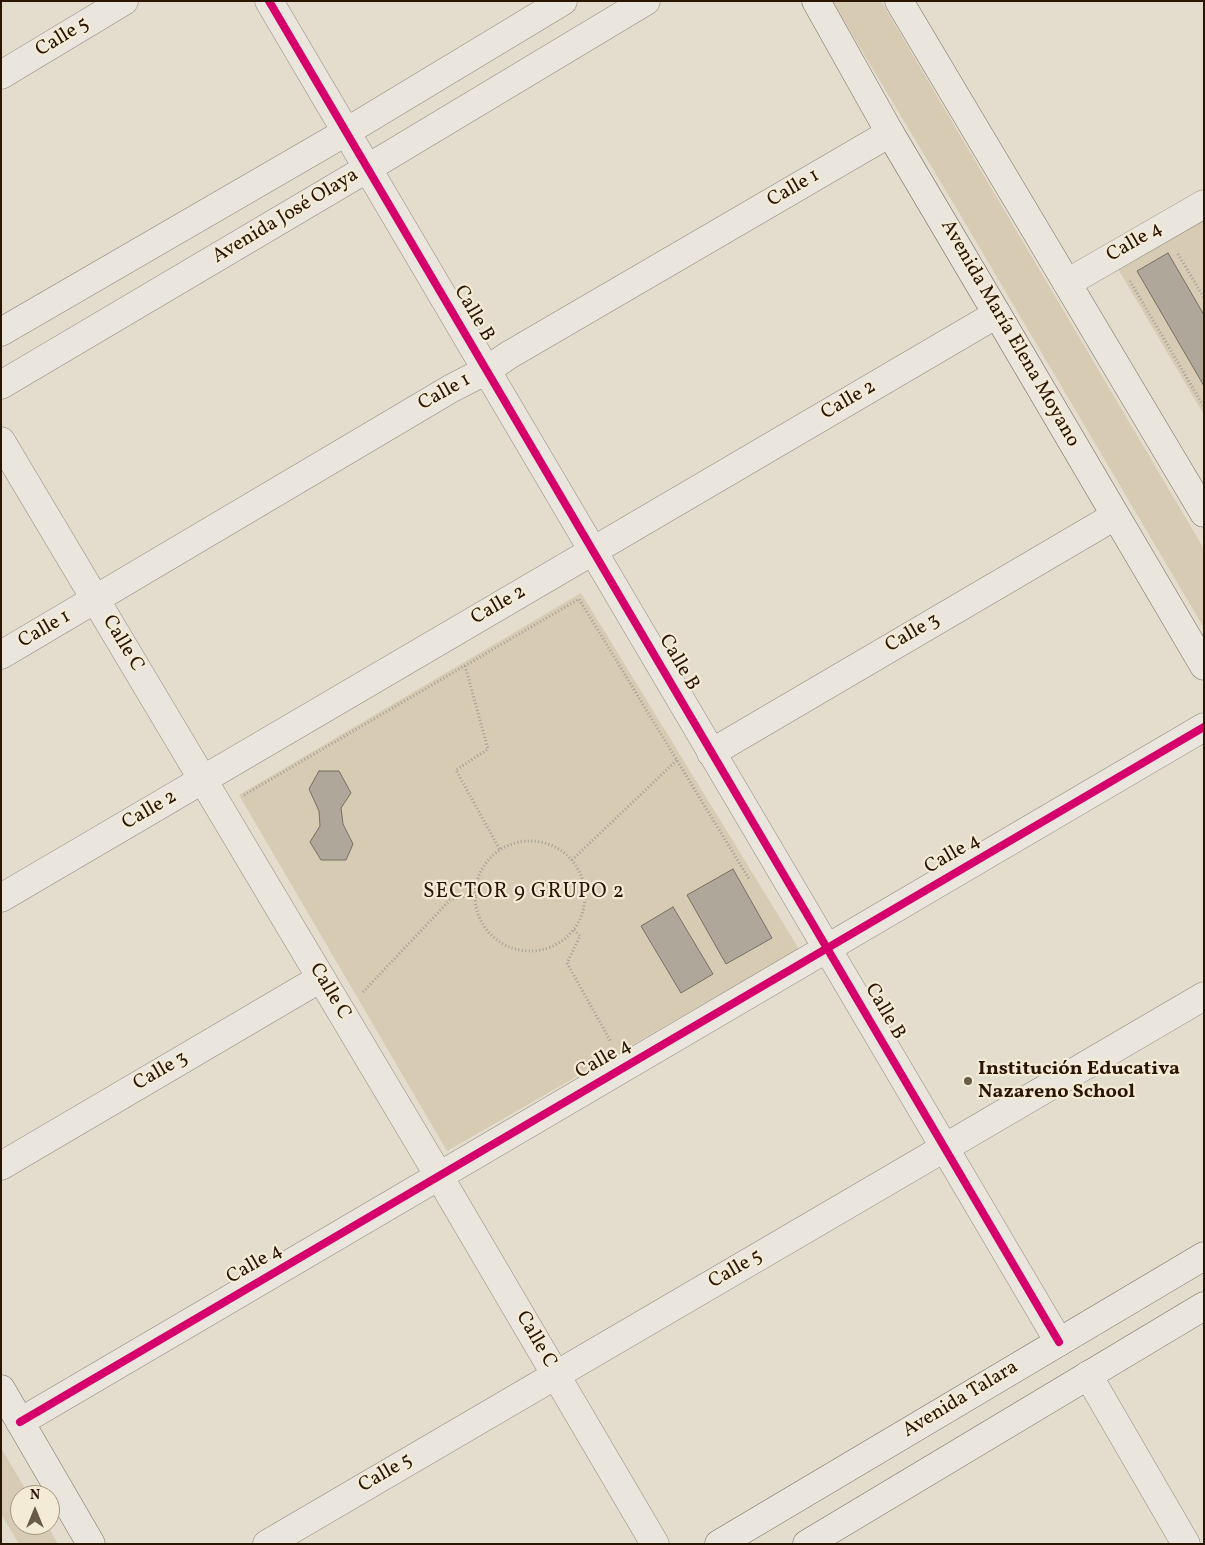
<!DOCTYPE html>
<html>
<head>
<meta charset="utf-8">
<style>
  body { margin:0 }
  #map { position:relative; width:1205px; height:1545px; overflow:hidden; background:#e4dccc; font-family:Vollkorn,serif }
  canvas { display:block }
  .frame { position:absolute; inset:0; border:2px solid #291500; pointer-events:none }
  .north { position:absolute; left:10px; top:1485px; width:50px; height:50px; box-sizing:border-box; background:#f4ebd7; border:1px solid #a39581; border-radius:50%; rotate:0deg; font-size:14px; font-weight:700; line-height:20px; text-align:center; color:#291500 }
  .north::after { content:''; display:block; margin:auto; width:18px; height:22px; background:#6a5b47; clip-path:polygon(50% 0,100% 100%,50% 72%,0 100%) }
</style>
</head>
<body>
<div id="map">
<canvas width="1205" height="1545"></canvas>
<div class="frame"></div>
<div class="north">N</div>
</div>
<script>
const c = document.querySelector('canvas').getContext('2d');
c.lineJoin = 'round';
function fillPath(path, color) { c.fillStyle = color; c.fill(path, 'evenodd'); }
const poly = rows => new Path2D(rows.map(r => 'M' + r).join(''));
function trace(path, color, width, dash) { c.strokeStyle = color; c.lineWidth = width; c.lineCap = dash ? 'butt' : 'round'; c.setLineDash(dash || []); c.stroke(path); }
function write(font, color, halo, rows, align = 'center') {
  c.font = font + ' Vollkorn,serif'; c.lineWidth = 4.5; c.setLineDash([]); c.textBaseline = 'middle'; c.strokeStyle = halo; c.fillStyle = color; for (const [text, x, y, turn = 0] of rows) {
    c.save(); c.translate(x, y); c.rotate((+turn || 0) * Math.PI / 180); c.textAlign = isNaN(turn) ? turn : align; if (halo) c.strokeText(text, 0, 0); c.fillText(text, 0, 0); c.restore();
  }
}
const green = poly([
  [832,1,881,1,1204,549,1204,628,958,211],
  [1204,220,1204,415,1118,269],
  [581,593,799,949,447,1151,239,795],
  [1,1448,29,1495,20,1495,20,1525,47,1525,58,1544,19,1544,1,1514]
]);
const building = poly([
  [1168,253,1204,315,1204,386,1137,271,1168,253],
  [319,771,339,771,351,793,341,808,343,824,353,844,346,860,321,860,310,842,320,826,319,811,309,789,319,771],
  [733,869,772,938,726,964,687,895,733,869],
  [673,907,713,974,681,993,641,926,673,907]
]);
const path = poly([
  [1178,254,1204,298],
  [1130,281,1204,407],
  [465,666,488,749,456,770,500,850],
  [244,795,579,599,749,879],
  '475 896a55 55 0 1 1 110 0a55 55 0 1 1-110 0Z',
  [572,860,677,760],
  [574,930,580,936,567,963,611,1042],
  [363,992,450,900,475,894]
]);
const street = poly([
  [269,1,1059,1342],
  [1,75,124,1],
  [1067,283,1204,204],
  [1,332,346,132,563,1],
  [1,385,368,168,646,1],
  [1,441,439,1176,655,1544],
  [1,655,452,388,487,370,509,355,890,133],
  [711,753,1115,516],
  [1,898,997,314],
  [1,1166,321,978],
  [1088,1375,1186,1544],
  [20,1422,1204,727],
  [267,1544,1204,996]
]);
const secondary = poly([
  [816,1,890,133,997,314,1204,666],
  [899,1,1204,513],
  [1,1389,91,1544],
  [719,1544,1204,1256],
  [807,1544,1204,1306]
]);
const cycleway = poly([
  [269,1,1059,1342],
  [20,1422,1204,727]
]);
const markers = [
  [968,1081,5,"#6a5b47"]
];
const streetNames = [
  ["Calle 5",63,38,-31],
  ["Calle 1",794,189,-30],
  ["Avenida José Olaya",286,217,-31],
  ["Calle 4",1135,243,-30],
  ["Calle B",473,314,60],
  ["Avenida María Elena Moyano",1009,334,60],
  ["Calle 1",445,393,-29],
  ["Calle 2",849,401,-30],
  ["Calle 2",499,606,-30],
  ["Calle 1",45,630,-30],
  ["Calle 3",913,634,-30],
  ["Calle C",122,644,59],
  ["Calle B",678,663,60],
  ["Calle 2",150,811,-30],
  ["Calle 4",953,855,-30],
  ["Calle C",329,992,59],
  ["Calle B",884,1012,60],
  ["Calle 4",604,1060,-30],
  ["Calle 3",161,1072,-30],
  ["Calle 4",255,1265,-30],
  ["Calle 5",736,1270,-30],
  ["Calle C",535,1340,60],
  ["Avenida Talara",961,1400,-31],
  ["Calle 5",386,1474,-30]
];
const poiNames = [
  ["Institución Educativa",978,1070],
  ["Nazareno School",978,1093]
];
const neighbourhoodNames = [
  ["SECTOR 9 GRUPO 2",524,893]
];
fillPath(green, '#d7cbb4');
fillPath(building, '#aea79a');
trace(building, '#766f63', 1);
trace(street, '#908a7e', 29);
trace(secondary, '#766f63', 29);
trace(path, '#a39e96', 3, [1, 2.5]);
trace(street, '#eae5dd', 28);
trace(secondary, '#eae5dd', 28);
trace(cycleway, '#d6006c', 8);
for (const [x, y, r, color] of markers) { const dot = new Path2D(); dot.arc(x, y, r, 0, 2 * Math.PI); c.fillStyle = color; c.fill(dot); trace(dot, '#f4ebd7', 2); }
write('20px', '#291500', '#f4ebd7', streetNames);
write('bold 20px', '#291500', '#f4ebd7', poiNames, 'left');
c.letterSpacing = '1px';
write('21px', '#291500', '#f4ebd7', neighbourhoodNames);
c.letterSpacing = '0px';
</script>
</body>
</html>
